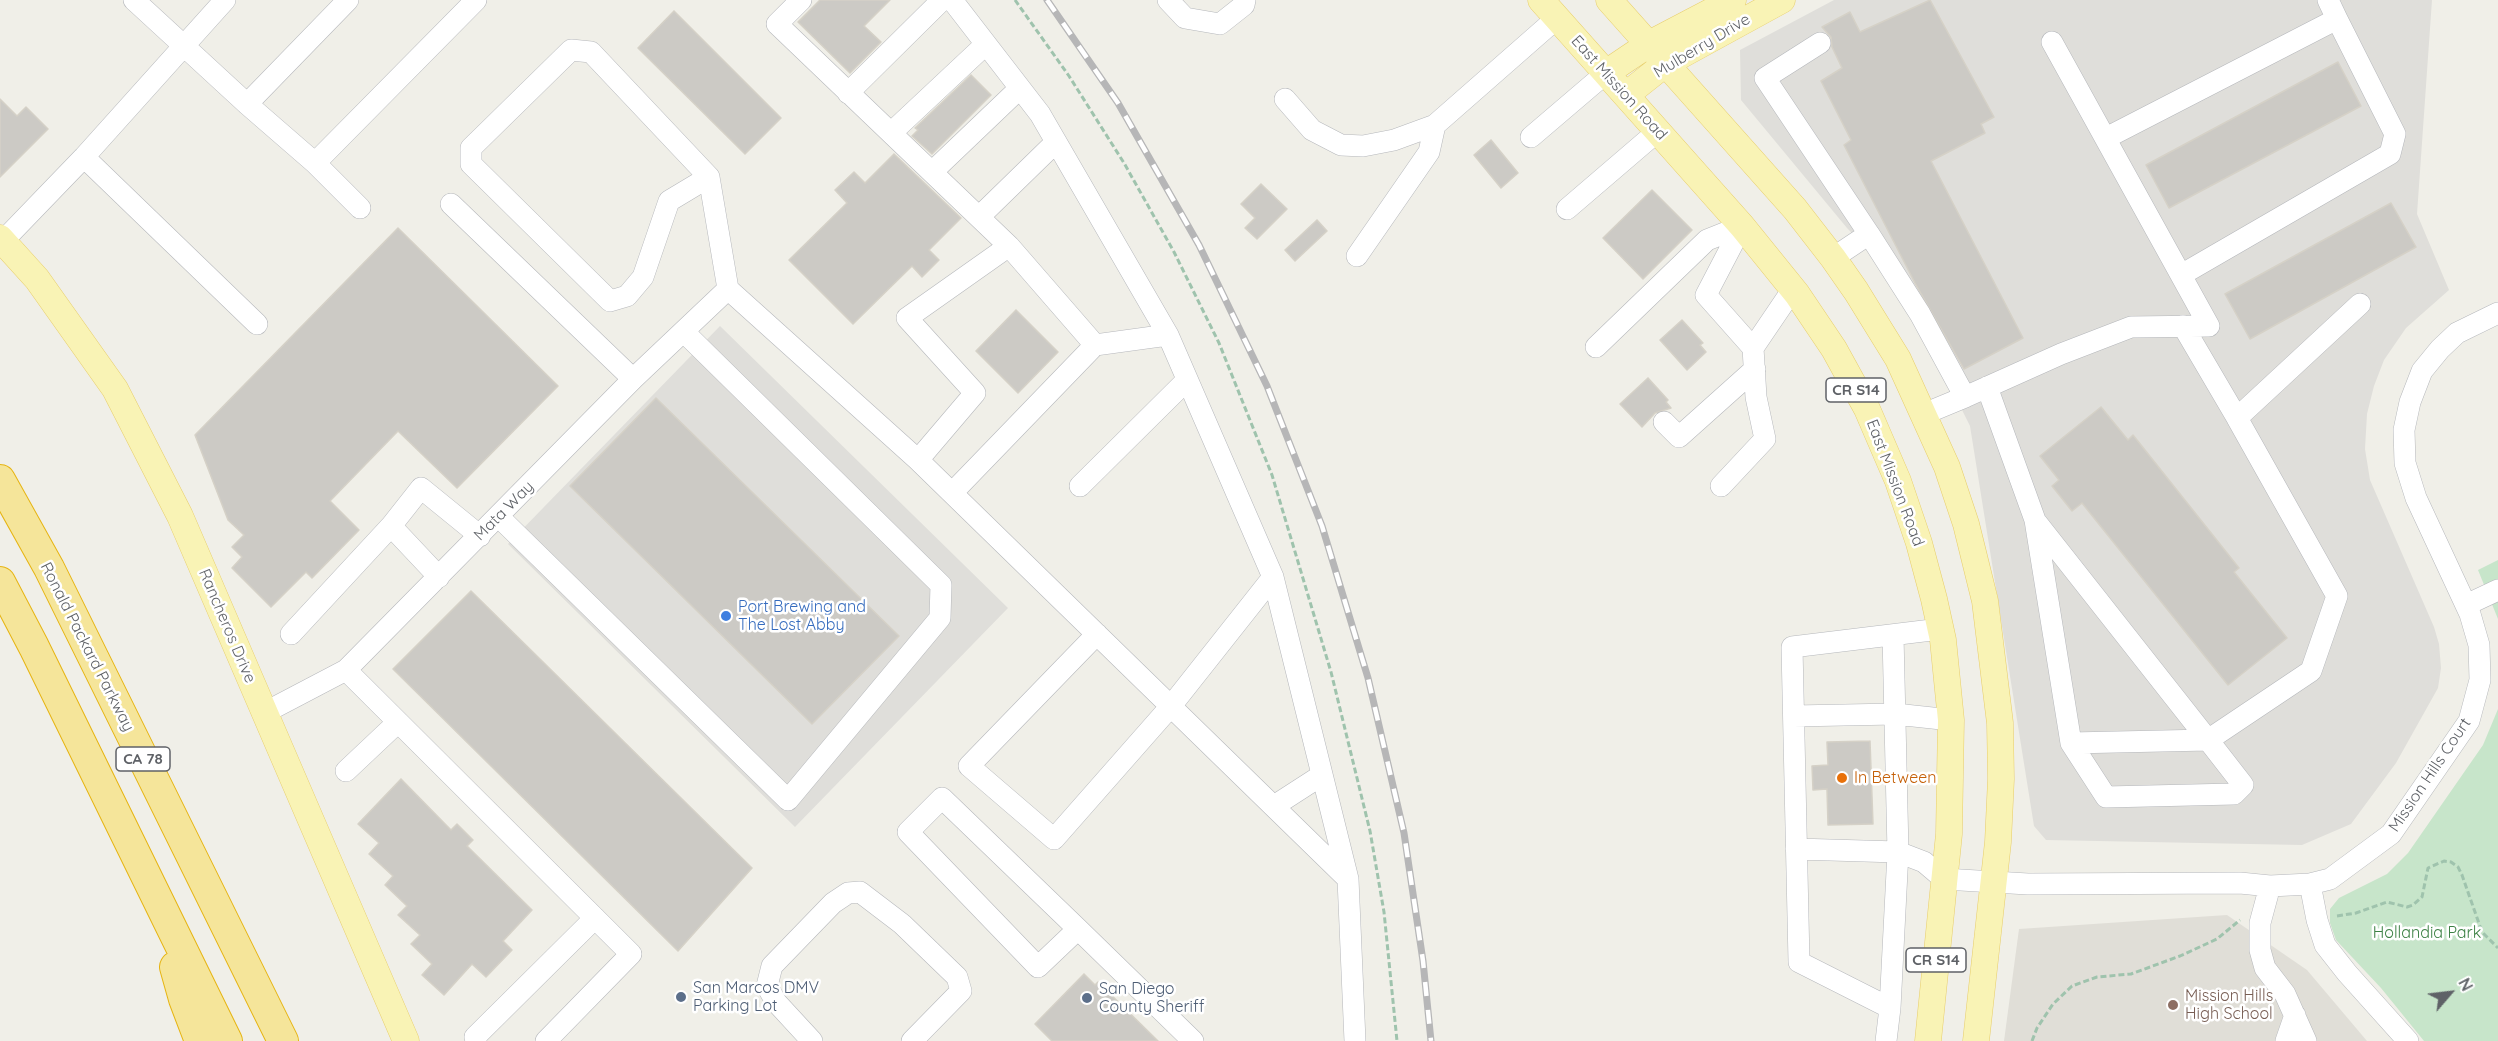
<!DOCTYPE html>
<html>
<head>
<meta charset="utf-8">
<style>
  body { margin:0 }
  #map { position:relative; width:2498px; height:1041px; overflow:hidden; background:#f0efe8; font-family:Quicksand,sans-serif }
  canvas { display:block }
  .north { position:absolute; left:2420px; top:963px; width:60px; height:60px; -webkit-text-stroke:4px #fff; paint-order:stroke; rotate:62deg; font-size:16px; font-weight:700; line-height:24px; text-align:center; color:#5f6267 }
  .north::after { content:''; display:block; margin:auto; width:21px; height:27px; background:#5f6267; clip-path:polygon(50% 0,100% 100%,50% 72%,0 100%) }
</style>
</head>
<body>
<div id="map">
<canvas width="2498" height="1041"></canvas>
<div class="north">N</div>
</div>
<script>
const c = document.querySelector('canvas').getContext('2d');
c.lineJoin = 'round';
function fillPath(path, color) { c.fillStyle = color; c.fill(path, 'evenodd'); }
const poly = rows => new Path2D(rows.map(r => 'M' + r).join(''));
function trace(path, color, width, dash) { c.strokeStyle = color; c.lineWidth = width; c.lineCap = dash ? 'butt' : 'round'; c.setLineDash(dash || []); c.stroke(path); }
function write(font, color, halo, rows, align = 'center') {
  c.font = font + ' Quicksand,sans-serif'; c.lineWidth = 5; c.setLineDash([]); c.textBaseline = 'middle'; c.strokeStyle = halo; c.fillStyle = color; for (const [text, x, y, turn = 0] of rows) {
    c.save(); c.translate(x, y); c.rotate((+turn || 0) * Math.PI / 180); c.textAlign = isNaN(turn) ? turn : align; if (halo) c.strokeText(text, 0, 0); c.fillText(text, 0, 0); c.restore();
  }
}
const industrial = poly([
  [1834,0,2432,0,2417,214,2449,290,2406,328,2384,360,2374,386,2367,414,2365,449,2370,480,2434,627,2439,644,2441,668,2438,688,2396,763,2351,824,2302,845,2046,840,2034,826,1970,426,1948,382,1882,264,1847,228,1741,100,1740,50],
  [720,326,1008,608,795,827,508,544]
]);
const education = poly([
  [2227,915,2307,970,2367,1041,2004,1041,2019,929]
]);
const green = poly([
  [2498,560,2498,619,2478,570],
  [2498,709,2498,1041,2424,1041,2381,988,2336,940,2330,923,2330,909,2339,898,2387,874,2408,853,2483,745]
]);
const building = poly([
  [820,0,890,0,864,26,881,42,850,73,798,22,820,0],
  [1930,0,1994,117,1981,124,1985,133,1931,161,2023,338,1964,369,1915,283,1844,145,1851,140,1821,81,1842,68,1832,47,1831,37,1822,27,1850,12,1860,32,1930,0],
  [674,11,781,118,745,154,638,48,674,11],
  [2338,62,2361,106,2169,208,2146,165,2338,62],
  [971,75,991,95,932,154,912,136,918,130,915,128,971,75],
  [0,99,17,116,26,107,48,129,0,177,0,99],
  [1491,140,1518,173,1501,188,1474,155,1491,140],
  [894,154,961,218,929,250,939,260,922,277,912,266,853,324,789,260,847,203,835,190,854,172,865,183,894,154],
  [1261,184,1287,209,1257,239,1245,228,1255,218,1241,204,1261,184],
  [1652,190,1692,230,1643,279,1603,238,1652,190],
  [2391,203,2416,247,2250,339,2225,294,2391,203],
  [1317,220,1327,231,1295,261,1285,250,1317,220],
  [398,228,558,386,457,488,398,431,330,501,359,530,312,578,306,572,271,607,232,568,242,557,232,547,244,535,228,520,195,435,398,228],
  [1016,310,1058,352,1018,393,976,351,1016,310],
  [1682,320,1703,343,1700,345,1706,352,1687,370,1660,340,1682,320],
  [1648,378,1668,400,1666,402,1671,408,1655,413,1642,427,1620,404,1648,378],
  [656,398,899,636,812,724,570,486,656,398],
  [2101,407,2128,440,2133,435,2239,568,2234,572,2287,638,2228,685,2082,503,2072,511,2052,486,2059,480,2040,456,2101,407],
  [471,591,752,868,678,951,393,669,471,591],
  [1870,741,1873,824,1828,825,1827,789,1813,790,1812,766,1828,765,1827,742,1870,741],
  [401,779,451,830,457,824,473,840,467,846,532,910,503,941,512,950,486,977,472,964,444,995,422,975,432,964,411,944,420,935,398,915,407,906,385,885,393,876,369,854,379,843,358,824,401,779],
  [1084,974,1095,985,1098,982,1158,1041,1052,1041,1035,1024,1084,974]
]);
const path = poly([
  [1015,0,1069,76,1124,163,1174,252,1219,343,1272,475,1331,672,1370,831,1384,912,1397,1041],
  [2337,916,2356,913,2387,902,2407,907,2413,905,2422,897,2428,868,2444,861,2451,862,2458,867,2462,875,2482,932,2498,948],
  [2032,1041,2037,1028,2053,1004,2072,986,2097,977,2131,974,2180,956,2217,939,2240,920]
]);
const minor = poly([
  [134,0,247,104,315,163,360,208],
  [801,0,777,24,1009,246],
  [952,0,1040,114,1168,335,1273,577,1348,879],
  [1168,0,1185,18,1220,24,1244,5,1245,0],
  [2328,0,2337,19],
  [1820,43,1765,78,1869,234,1833,258],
  [848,93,942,0],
  [1285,99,1312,130,1341,145,1363,146,1394,140,1435,125],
  [247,104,348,0],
  [891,133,986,44],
  [1531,137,1606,73],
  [2106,138,2337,19,2395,134,2390,154,2181,275],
  [84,157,257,324],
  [315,163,476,0],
  [932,172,1020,88],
  [709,177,669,201,643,277,627,296,610,301,471,164,471,148,571,50,591,52,709,177,728,289,918,460,975,393,907,318,1009,246,1095,345,1168,335],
  [451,204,633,379],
  [1567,209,1658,131],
  [979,217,1056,142],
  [1742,226,1706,295,1753,348,1793,289],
  [1869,234,1920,314,1965,397,1924,414],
  [3,241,84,157,225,0],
  [1357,256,1429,152,1435,125,1557,18],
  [2183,326,2237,418,2360,304],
  [1596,347,1707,240,1742,226],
  [1987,387,2035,520,2071,743,2106,797,2234,794,2243,785,2208,740,2311,671,2337,596,2237,418],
  [1965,397,2061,354,2131,327,2209,326,2052,42],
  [1664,422,1679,437,1755,369],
  [918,460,1348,879,1355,1041],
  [1080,486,1187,380],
  [1721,486,1765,439,1756,397,1753,348],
  [952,493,1095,345],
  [499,517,788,800,940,618,941,585,684,332],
  [2037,523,2208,740,2071,743],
  [439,577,391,526,421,488,480,536],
  [2466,605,2498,590],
  [291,634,391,526],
  [1097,634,969,766,1054,839,1171,706,1273,577],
  [346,670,631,954,546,1041],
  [264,713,346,670,633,379,728,289],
  [1794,716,1895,714,1951,720],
  [346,771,398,722],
  [1274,806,1322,775],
  [1796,849,1898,852,1893,635],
  [2310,884,2317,920,2325,945,2347,973,2408,1041],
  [2270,886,2260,923,2260,950,2265,968,2285,994,2306,1041],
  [1078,929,1038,967,908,832,942,798,1078,929,1193,1041],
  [1890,1008,1898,852,1924,862,1944,879,2028,884,2240,883,2270,886,2310,884,2330,879,2391,834,2469,721,2480,680,2479,645,2470,614,2416,498,2405,463,2404,430,2410,402,2422,371,2440,349,2457,333,2498,313],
  [476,1041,475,1037,595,918],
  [812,1041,776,1002,767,986,772,966,833,903,848,893,860,892,902,924,957,977,961,991,912,1041],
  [1886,1041,1890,1008,1799,962,1792,647,1940,629],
  [2286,1041,2295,1015]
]);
const major = poly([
  [1541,0,1742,226,1797,294,1834,349,1867,409,1898,481,1919,543,1934,599,1943,640,1951,720,1949,834,1928,1041],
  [1609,0,1795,209,1833,258,1856,291,1898,359,1947,467,1966,524,1985,601,2000,723,2001,779,1998,842,1976,1041],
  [1606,73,1649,44,1733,0],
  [1626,95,1665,64,1782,0],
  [0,238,37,279,115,389,180,516,406,1041]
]);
const highway = poly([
  [0,480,49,568,283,1041],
  [0,582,34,647,227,1041],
  [175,967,184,999,200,1041]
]);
const rail = poly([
  [1047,0,1118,103,1199,245,1267,386,1322,526,1368,678,1404,833,1423,961,1431,1041]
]);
const markers = [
  [726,616,6,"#3f7fe0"],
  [1842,778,6,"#e8710a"],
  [681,997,6,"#5c6f8a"],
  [1087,998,6,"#5c6f8a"],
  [2173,1005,6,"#8d6e63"]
];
const shields = [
  [1856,390,60],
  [143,759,54],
  [1936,960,60]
];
const shieldNames = [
  ["CR S14",1856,390],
  ["CA 78",143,759],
  ["CR S14",1936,960]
];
const streetNames = [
  ["Mulberry Drive",1702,46,-31],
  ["East Mission Road",1619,88,48],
  ["East Mission Road",1895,483,69],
  ["Mata Way",504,511,-45],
  ["Rancheros Drive",227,626,67],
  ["Ronald Packard Parkway",87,647,63],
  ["Mission Hills Court",2430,775,-56]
];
const shopNames = [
  ["Port Brewing and",738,607],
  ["The Lost Abby",738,625]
];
const foodNames = [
  ["In Between",1854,778]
];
const parkNames = [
  ["Hollandia Park",2427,933]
];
const serviceNames = [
  ["San Marcos DMV",693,988],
  ["Parking Lot",693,1006],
  ["San Diego",1099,989],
  ["County Sheriff",1099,1007]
];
const educationNames = [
  ["Mission Hills",2185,996],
  ["High School",2185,1014]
];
fillPath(industrial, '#dfdeda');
fillPath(education, '#e0ded7');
fillPath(green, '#c7e5ca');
fillPath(building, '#cccac5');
trace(building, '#d5d1c7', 1.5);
trace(minor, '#b5b7bb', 22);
trace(major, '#e7cd6a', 27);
trace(highway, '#e6b412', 32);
trace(path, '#9fc3ad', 3, [6, 3]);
trace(minor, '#fff', 21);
trace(major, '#f9f3b5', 26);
trace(highway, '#f5e59a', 30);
trace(rail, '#b6b6b7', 7);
trace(rail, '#fff', 4.5, [14]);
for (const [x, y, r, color] of markers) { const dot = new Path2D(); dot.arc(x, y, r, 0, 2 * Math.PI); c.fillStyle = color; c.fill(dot); trace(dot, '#fff', 2); }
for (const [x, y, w] of shields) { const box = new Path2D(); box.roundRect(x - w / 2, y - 12, w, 24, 4.5); c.fillStyle = '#fff'; c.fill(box); trace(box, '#5f6267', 1.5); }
write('bold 15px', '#5f6267', null, shieldNames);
write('16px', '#5f6267', '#fff', streetNames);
write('16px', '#366cbe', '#fff', shopNames, 'left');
write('16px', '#c56008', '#fff', foodNames, 'left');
write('16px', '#3c8144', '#fff', parkNames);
write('16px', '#4e5e75', '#fff', serviceNames, 'left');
write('16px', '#785e54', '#fff', educationNames, 'left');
</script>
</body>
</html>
